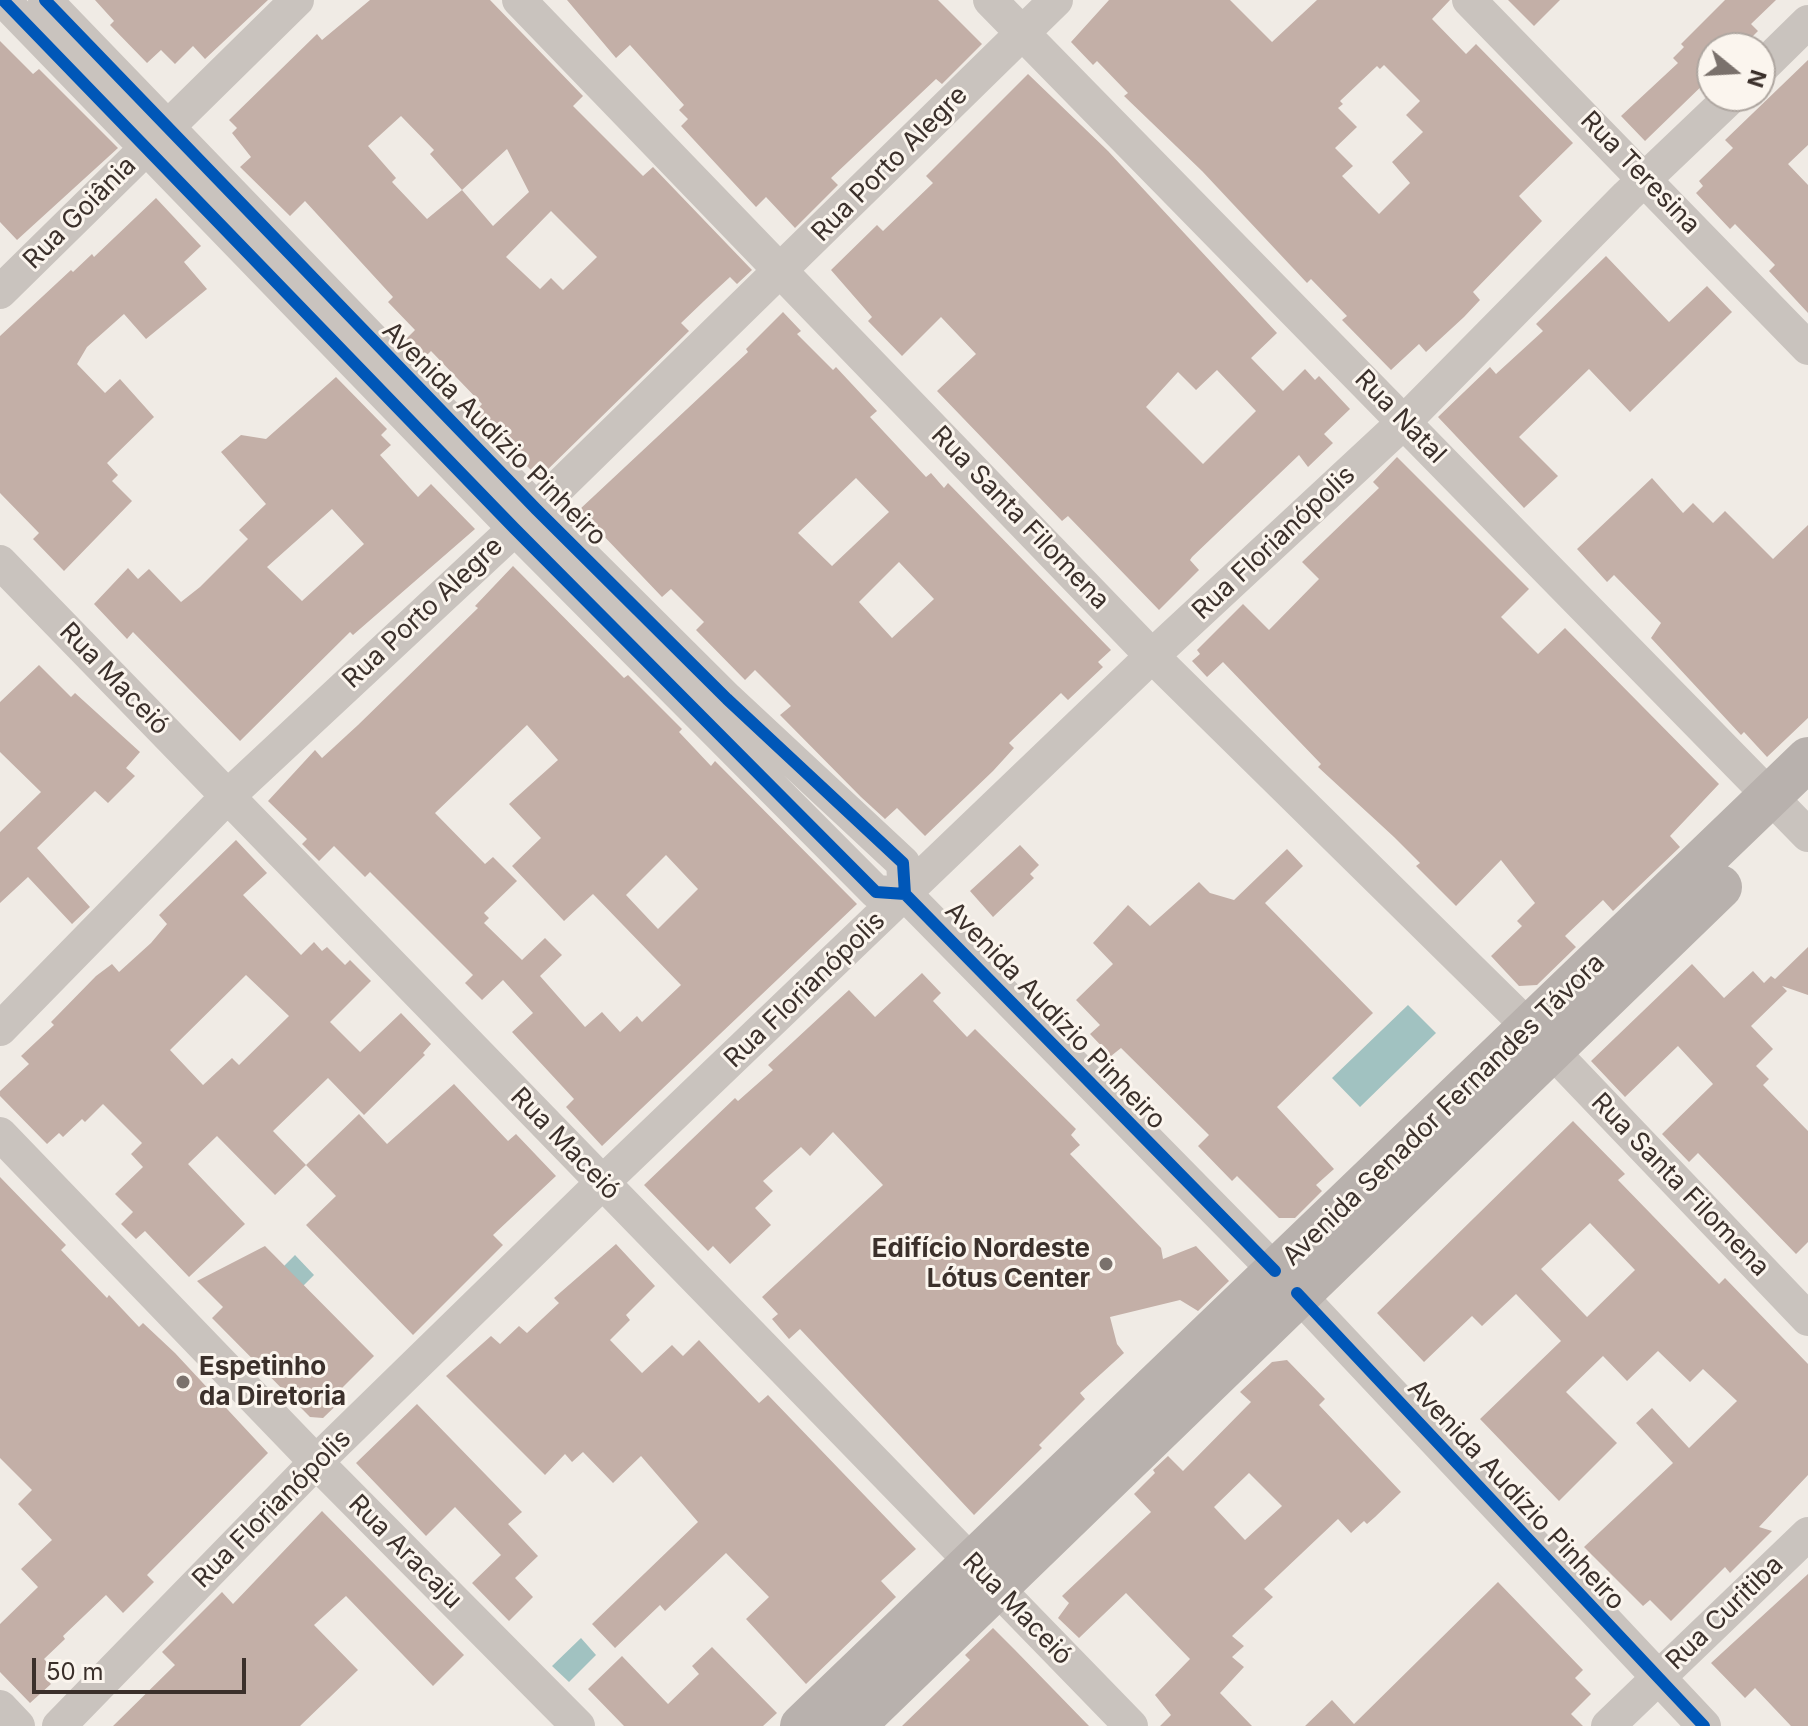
<!DOCTYPE html>
<html>
<head>
<meta charset="utf-8">
<style>
  body { margin:0 }
  #map { position:relative; width:1808px; height:1726px; overflow:hidden; background:#f0ebe5; font-family:Inter,sans-serif }
  canvas { display:block }
  .north { position:absolute; left:1696px; top:32px; width:80px; height:80px; box-sizing:border-box; background:#fbf5ee; border:2px solid #aea6a0; border-radius:50%; rotate:108deg; font-size:22px; font-weight:700; line-height:32px; text-align:center; color:#3b302b }
  .north::after { content:''; display:block; margin:auto; width:28px; height:36px; background:#7a716c; clip-path:polygon(50% 0,100% 100%,50% 72%,0 100%) }
  .scale { position:absolute; left:32px; top:1658px; width:214px; height:36px; box-sizing:border-box; border:4px solid #3b302b; border-top:0; padding-left:10px; font-size:24px; line-height:28px; white-space:nowrap; color:#3b302b; -webkit-text-stroke:6px #fbf5ee; paint-order:stroke }
</style>
</head>
<body>
<div id="map">
<canvas width="1808" height="1726"></canvas>
<div class="north">N</div>
<div class="scale">50 m</div>
</div>
<script>
const c = document.querySelector('canvas').getContext('2d');
c.lineJoin = 'round';
function fillPath(path, color) { c.fillStyle = color; c.fill(path, 'evenodd'); }
const poly = rows => new Path2D(rows.map(r => 'M' + r).join(''));
function trace(path, color, width, dash) { c.strokeStyle = color; c.lineWidth = width; c.lineCap = dash ? 'butt' : 'round'; c.setLineDash(dash || []); c.stroke(path); }
function write(font, color, halo, rows, align = 'center') {
  c.font = font + ' Inter,sans-serif'; c.lineWidth = 6; c.setLineDash([]); c.textBaseline = 'middle'; c.strokeStyle = halo; c.fillStyle = color; for (const [text, x, y, turn = 0] of rows) {
    c.save(); c.translate(x, y); c.rotate((+turn || 0) * Math.PI / 180); c.textAlign = isNaN(turn) ? turn : align; if (halo) c.strokeText(text, 0, 0); c.fillText(text, 0, 0); c.restore();
  }
}
const water = poly([
  [1408,1005,1436,1033,1360,1107,1332,1078],
  [295,1255,314,1275,301,1288,283,1267],
  [581,1638,596,1655,569,1682,552,1666]
]);
const building = poly([
  [95,0,268,0,205,59,193,46,175,64,161,50,147,63,110,25,114,21],
  [370,0,490,0,583,96,573,106,643,176,653,167,752,270,737,284,730,277,704,301,681,323,689,331,539,478,474,413,482,404,431,351,424,358,406,339,415,330,388,302,393,297,305,201,290,216,240,167,251,157,232,133,237,128,229,120,317,34,322,40],
  [401,116,434,150,430,154,462,190,507,149,529,192,493,226,462,190,427,219,392,182,396,178,368,146],
  [551,211,597,257,563,290,551,278,540,289,506,257],
  [567,0,938,0,982,44,942,84,936,79,831,178,838,185,795,228,766,197,756,207,681,126,688,119,679,110,684,105,630,45,616,58],
  [1109,0,1230,0,1272,42,1317,0,1450,0,1432,19,1466,54,1476,44,1573,143,1519,196,1542,221,1473,292,1480,300,1464,317,1426,352,1419,344,1391,370,1342,320,1347,316,1311,279,1307,283,1202,171,1124,96,1128,93,1097,61,1093,65,1071,42],
  [1384,65,1420,101,1406,115,1423,132,1392,162,1410,183,1379,214,1342,176,1353,166,1335,148,1357,127,1338,108,1343,104,1340,101,1377,66,1380,69],
  [1508,0,1560,0,1534,26],
  [1725,0,1776,0,1751,24,1758,31,1741,48,1712,48,1712,76,1645,141,1621,116,1678,63,1673,58,1684,47,1681,44],
  [0,41,33,74,39,69,118,148,17,240,0,222],
  [1808,60,1808,145,1788,164,1808,185,1808,313,1769,271,1775,265,1735,224,1730,229,1696,193,1703,186,1699,181,1733,148,1725,140],
  [1028,74,1108,151,1277,333,1251,358,1283,391,1305,369,1315,380,1319,376,1350,409,1324,434,1333,443,1308,467,1299,455,1192,557,1190,560,1199,570,1159,610,1068,516,1062,521,937,391,976,354,941,317,902,356,868,321,872,317,831,270,877,225,883,231,933,183,926,176],
  [1217,370,1256,411,1203,464,1146,407,1178,372,1196,390],
  [156,198,201,246,184,262,207,289,146,339,124,314,87,347,77,364,105,393,120,379,154,417,107,463,118,475,112,481,132,501,64,571,33,539,39,533,0,493,0,336,71,270,73,272,92,254,94,257],
  [1606,256,1669,322,1707,286,1732,312,1630,412,1589,369,1519,437,1558,476,1524,508,1438,417,1490,367,1496,374,1543,331,1536,324],
  [783,312,801,331,797,334,833,370,836,367,877,411,870,417,926,477,931,473,944,488,948,483,1111,650,1098,662,1103,667,1068,700,1061,693,1009,743,1014,748,993,771,925,836,897,808,885,819,861,797,780,715,791,706,755,670,745,680,696,630,704,622,671,589,662,597,579,510,748,352,746,349],
  [856,478,889,512,832,566,798,533],
  [899,562,934,599,892,638,859,602],
  [336,377,387,429,381,435,391,445,380,455,418,497,431,484,475,529,353,635,350,632,240,741,133,632,127,639,94,604,128,568,138,579,149,569,181,602,200,587,248,539,239,530,266,504,221,452,241,435,266,439],
  [332,509,364,544,302,601,267,567],
  [1397,457,1529,589,1501,617,1538,654,1565,628,1719,784,1670,836,1680,847,1613,911,1603,900,1565,936,1576,947,1537,985,1519,986,1491,956,1522,926,1517,921,1535,903,1501,860,1456,906,1416,866,1420,863,1394,837,1318,767,1321,764,1223,662,1207,677,1192,661,1200,654,1197,650,1243,604,1269,630,1319,579,1302,562,1379,488,1373,482],
  [1652,478,1683,513,1693,503,1713,523,1725,511,1773,559,1808,525,1808,718,1767,757,1744,732,1741,735,1651,638,1661,623,1614,575,1607,582,1577,549],
  [513,566,624,678,628,675,682,729,679,732,711,766,715,761,857,904,602,1146,566,1107,574,1099,512,1032,533,1013,503,980,482,1000,465,983,473,975,370,872,365,877,334,846,319,861,302,844,307,839,268,801,315,750,322,758,358,725,478,608,475,606],
  [527,725,558,760,509,804,541,838,512,866,564,921,593,894,681,985,642,1022,637,1016,620,1032,602,1012,585,1027,540,976,562,955,545,938,522,960,484,923,489,918,484,913,517,881,493,857,485,864,435,813],
  [666,855,698,889,658,929,626,895],
  [39,665,71,697,75,693,140,752,126,768,135,776,108,803,95,791,37,848,90,907,72,924,28,877,0,903,0,832,41,792,0,752,0,702],
  [236,840,267,873,243,895,273,926,301,955,314,942,322,951,327,947,345,965,350,960,371,981,330,1022,360,1052,401,1013,431,1044,423,1053,425,1055,364,1115,328,1078,273,1131,306,1165,359,1114,387,1144,454,1084,508,1141,516,1134,556,1176,493,1235,503,1245,413,1335,306,1225,336,1196,306,1165,275,1195,217,1136,188,1164,245,1224,189,1277,145,1231,136,1239,121,1224,133,1212,115,1194,143,1167,131,1154,142,1143,103,1104,85,1122,82,1119,63,1137,59,1133,47,1144,0,1096,0,1091,29,1064,21,1056,54,1025,51,1022,96,976,112,964,119,972,151,943,167,924,159,915],
  [246,975,289,1016,239,1065,232,1058,203,1085,170,1050],
  [1020,845,1039,865,1030,874,1034,878,993,917,970,891],
  [1287,849,1303,866,1265,903,1373,1013,1277,1107,1334,1169,1316,1185,1322,1191,1295,1218,1279,1218,1237,1176,1232,1181,1198,1146,1209,1135,1121,1048,1111,1056,1090,1034,1100,1025,1076,1000,1113,964,1093,943,1128,905,1150,926,1199,882,1210,893,1234,900],
  [1808,947,1808,995,1782,986,1787,991,1751,1026,1773,1049,1756,1066,1769,1079,1763,1085,1808,1131,1808,1242,1796,1254,1698,1153,1689,1162,1662,1134,1713,1084,1678,1046,1625,1097,1591,1061,1692,964,1724,998,1753,971,1764,983,1771,976,1775,979],
  [922,973,941,993,933,1001,967,1037,975,1029,1076,1129,1071,1135,1080,1145,1070,1154,1161,1248,1163,1259,1196,1246,1229,1281,1198,1311,1180,1300,1110,1317,1117,1344,1124,1353,1080,1393,1085,1399,1039,1445,1042,1448,974,1515,800,1329,789,1339,772,1319,778,1314,762,1297,883,1185,833,1132,810,1156,801,1147,763,1181,773,1191,755,1208,771,1225,730,1264,713,1246,708,1251,644,1185,735,1098,738,1101,773,1070,768,1065,849,990,875,1017],
  [1573,1121,1625,1174,1618,1180,1719,1284,1725,1278,1808,1364,1808,1475,1759,1527,1772,1531,1730,1573,1725,1567,1671,1621,1650,1600,1643,1606,1584,1547,1673,1463,1636,1423,1652,1408,1689,1448,1737,1401,1703,1369,1690,1382,1658,1351,1627,1381,1603,1356,1566,1392,1617,1443,1559,1501,1480,1419,1561,1341,1516,1294,1482,1326,1472,1316,1424,1362,1377,1313],
  [1590,1223,1635,1270,1587,1317,1541,1269],
  [0,1177,66,1245,61,1250,107,1298,109,1295,139,1327,143,1323,175,1353,268,1453,147,1575,154,1582,123,1613,106,1595,63,1636,65,1639,44,1659,52,1668,44,1676,51,1684,30,1703,0,1672,0,1624,38,1587,21,1569,52,1540,18,1504,32,1490,0,1458],
  [616,1244,655,1286,626,1315,630,1320,610,1340,642,1373,672,1345,683,1356,699,1340,759,1403,768,1395,916,1549,881,1581,896,1597,806,1684,746,1619,769,1597,726,1553,665,1611,660,1605,615,1648,592,1624,698,1522,641,1456,613,1483,583,1452,572,1462,565,1454,545,1475,446,1376,491,1336,500,1344,519,1326,527,1333,559,1303,554,1298],
  [265,1246,374,1356,341,1389,347,1395,323,1418,310,1417,212,1318,223,1307,197,1281],
  [1287,1360,1325,1399,1319,1405,1401,1492,1375,1517,1367,1524,1364,1521,1351,1533,1338,1519,1264,1589,1273,1597,1232,1636,1244,1646,1232,1657,1244,1667,1220,1693,1252,1726,1160,1726,1171,1715,1155,1695,1190,1659,1126,1593,1079,1638,1058,1618,1069,1603,1062,1596,1151,1512,1134,1494,1155,1473,1153,1470,1168,1456,1183,1471,1251,1402,1240,1392,1272,1362],
  [1249,1473,1282,1506,1245,1540,1214,1507],
  [417,1404,522,1512,508,1524,538,1556,515,1578,533,1597,509,1621,472,1583,501,1555,455,1507,426,1536,356,1463],
  [322,1511,464,1655,433,1686,346,1596,314,1625,358,1670,300,1726,113,1726,175,1665,162,1652,222,1592,233,1604],
  [1808,1574,1808,1726,1791,1726,1755,1688,1745,1698,1711,1663],
  [1498,1582,1583,1670,1575,1678,1591,1694,1571,1714,1583,1726,1305,1726,1332,1700,1354,1724],
  [993,1628,1015,1650,1089,1726,902,1726,970,1660,965,1655],
  [712,1647,777,1713,763,1726,624,1726,588,1689,622,1656,668,1704,699,1674,692,1666]
]);
const street = poly([
  [3,0,514,528,876,892,905,894,1297,1293,1704,1726],
  [45,0,536,509,727,699,903,863,905,894],
  [519,0,1152,656,1530,1028],
  [990,0,1808,835],
  [1469,0,1808,348],
  [1760,69,1808,22],
  [0,292,297,0],
  [0,562,1131,1726],
  [0,1029,227,797,536,509,1056,0],
  [1552,1051,1808,1319],
  [0,1134,316,1462,578,1726],
  [0,1707,18,1726],
  [59,1726,316,1462,602,1183,1152,656,1405,421,1627,196,1732,96],
  [1608,1726,1808,1534]
]);
const primary = poly([
  [802,1726,1808,759],
  [853,1726,1720,887]
]);
const cycleway = poly([
  [3,0,514,528,876,892,905,894,1275,1271],
  [45,0,536,509,727,699,903,863,905,894],
  [1297,1293,1704,1726]
]);
const markers = [
  [1106,1264,8,"#7a716c"],
  [183,1382,8,"#7a716c"]
];
const streetNames = [
  ["Rua Porto Alegre",890,164,-45],
  ["Rua Teresina",1640,173,46],
  ["Rua Goiânia",80,213,-45],
  ["Rua Natal",1400,417,46],
  ["Avenida Audízio Pinheiro",494,434,45],
  ["Rua Santa Filomena",1020,518,46],
  ["Rua Florianópolis",1274,543,-43],
  ["Rua Porto Alegre",423,613,-43],
  ["Rua Maceió",114,679,46],
  ["Rua Florianópolis",805,990,-44],
  ["Avenida Audízio Pinheiro",1055,1016,46],
  ["Avenida Senador Fernandes Távora",1444,1110,-44],
  ["Rua Maceió",565,1144,46],
  ["Rua Santa Filomena",1680,1185,46],
  ["Avenida Audízio Pinheiro",1516,1495,47],
  ["Rua Florianópolis",272,1509,-45],
  ["Rua Aracaju",405,1552,45],
  ["Rua Maceió",1017,1609,46],
  ["Rua Curitiba",1725,1613,-44]
];
const poiNames = [
  ["Edifício Nordeste",1090,1249],
  ["Lótus Center",1090,1279],
  ["Espetinho",199,1367,"left"],
  ["da Diretoria",199,1397,"left"]
];
fillPath(water, '#a1c2c1');
fillPath(building, '#c3afa7');
trace(street, '#c9c3be', 34);
trace(primary, '#b8b1ad', 44);
trace(cycleway, '#0057b8', 12);
for (const [x, y, r, color] of markers) { const dot = new Path2D(); dot.arc(x, y, r, 0, 2 * Math.PI); c.fillStyle = color; c.fill(dot); trace(dot, '#fbf5ee', 3); }
write('26px', '#3b302b', '#fbf5ee', streetNames);
write('bold 26px', '#3b302b', '#fbf5ee', poiNames, 'right');
</script>
</body>
</html>
